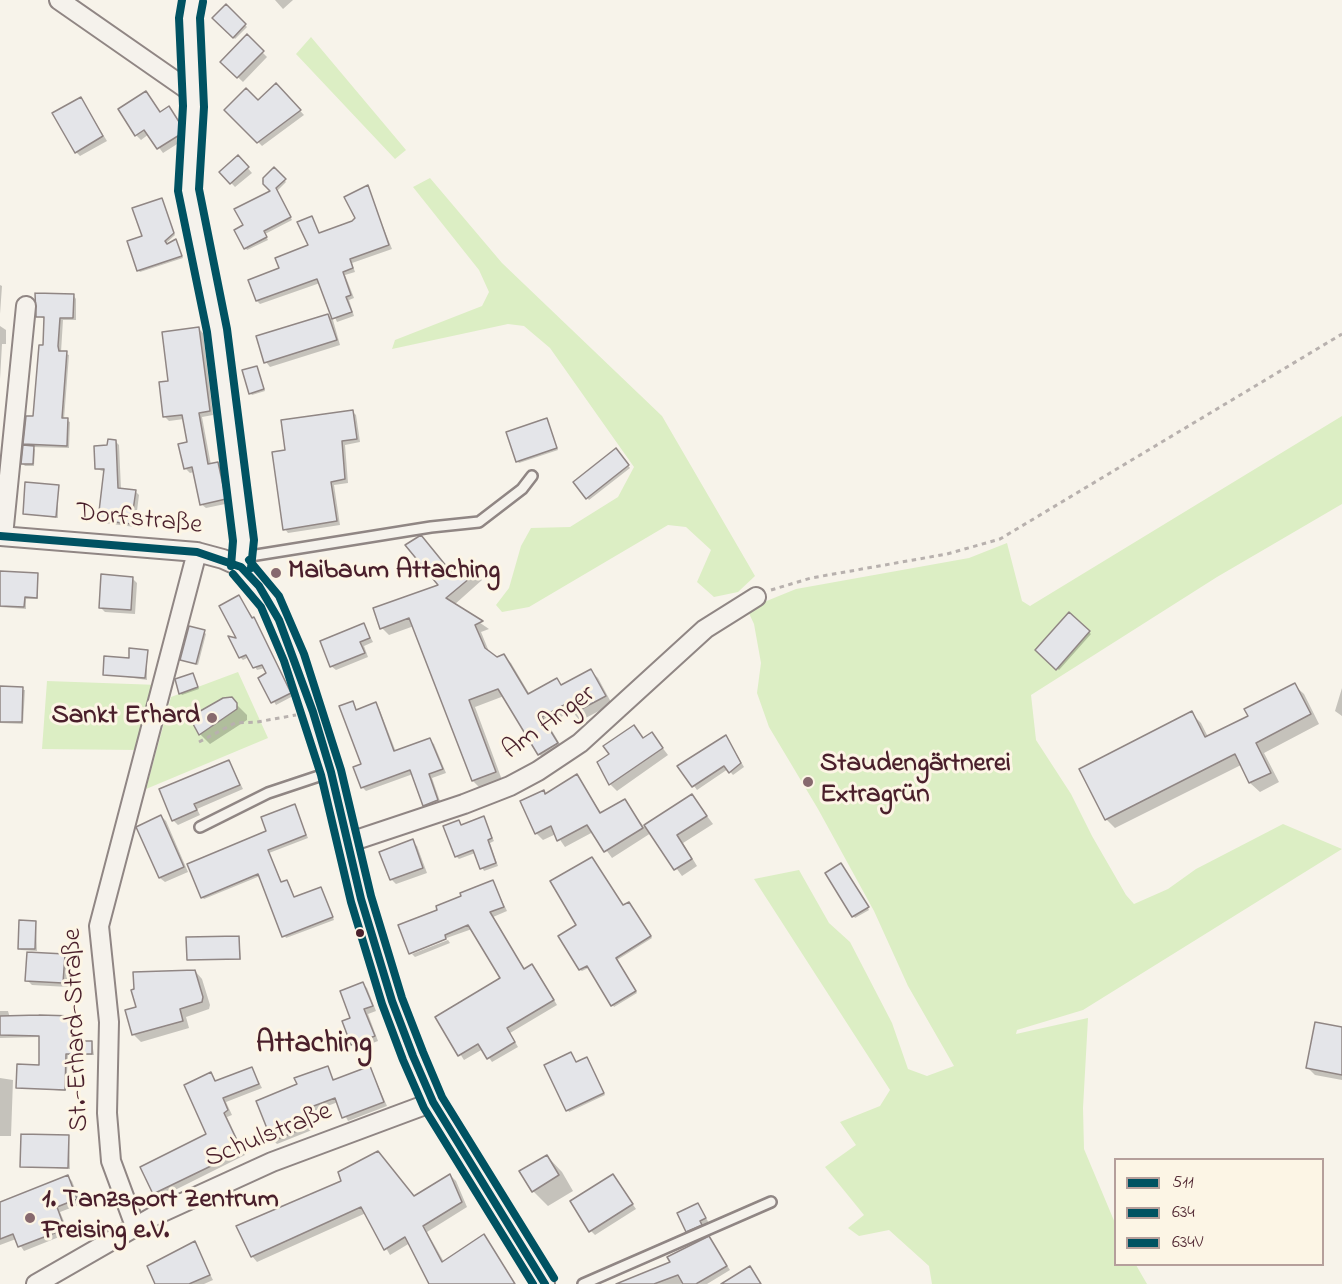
<!DOCTYPE html>
<html>
<head>
<meta charset="utf-8">
<style>
  body { margin:0 }
  #map { position:relative; width:1342px; height:1284px; overflow:hidden; background:#f7f3ea; font-family:"Indie Flower",sans-serif }
  canvas { display:block }
  .legend { position:absolute; left:1114px; top:1158px; width:210px; height:108px; box-sizing:border-box; background:#fcf5e5; border:2px solid #b59f9b; margin:0; padding:8px 10px; list-style:none; font-size:18px; color:#4a1f2b }
  .legend li { display:flex; align-items:center; gap:12px; height:30px }
  .legend b { width:30px; border:2px solid #b59f9b }
</style>
</head>
<body>
<div id="map">
<canvas width="1342" height="1284"></canvas>
<ul class="legend">
<li><b style="height:8px;background:#005262"></b>511</li>
<li><b style="height:8px;background:#005262"></b>634</li>
<li><b style="height:8px;background:#005262"></b>634V</li>
</ul>
</div>
<script>
const c = document.querySelector('canvas').getContext('2d');
c.lineJoin = 'round';
function fillPath(path, color) { c.fillStyle = color; c.fill(path, 'evenodd'); }
const poly = rows => new Path2D(rows.map(r => 'M' + r).join(''));
function trace(path, color, width, dash) { c.strokeStyle = color; c.lineWidth = width; c.lineCap = dash ? 'butt' : 'round'; c.setLineDash(dash || []); c.stroke(path); }
function write(font, color, halo, rows, align = 'center') {
  c.font = font + ' "Indie Flower",sans-serif'; c.lineWidth = 6; c.setLineDash([]); c.textBaseline = 'middle'; c.strokeStyle = halo; c.fillStyle = color; for (const [text, x, y, turn = 0] of rows) {
    c.save(); c.translate(x, y); c.rotate((+turn || 0) * Math.PI / 180); c.textAlign = isNaN(turn) ? turn : align; if (halo) c.strokeText(text, 0, 0); c.fillText(text, 0, 0); c.restore();
  }
}
const green = poly([
  [311,37,406,150,395,159,296,54],
  [430,178,502,263,662,416,755,576,738,592,714,597,697,582,711,550,686,527,668,525,529,607,502,612,496,605,509,588,521,546,531,528,570,527,618,497,634,467,550,348,524,326,508,324,392,349,395,340,482,306,489,292,479,270,413,187],
  [1342,416,1342,504,1217,577,1031,695,1036,740,1071,794,1092,836,1126,895,1134,904,1168,889,1196,869,1283,824,1342,849,1083,1010,1017,1030,1016,1034,1088,1018,1083,1108,1084,1149,1115,1223,1116,1264,1136,1265,1147,1284,932,1284,929,1266,889,1230,859,1236,848,1228,864,1215,825,1167,856,1145,840,1122,880,1106,890,1090,754,879,799,870,829,923,850,942,892,1023,908,1069,927,1076,954,1066,908,986,874,911,818,809,769,727,757,693,761,663,754,624,747,609,796,589,969,558,1007,543,1022,601,1030,606],
  [1069,612,1090,631,1056,669,1035,650],
  [238,672,268,738,146,789,171,697],
  [47,681,159,685,139,750,42,749]
]);
const shadow = poly([
  [275,0,293,0,283,9],
  [226,6,247,27,235,39,214,18],
  [247,37,267,57,243,82,222,62],
  [276,85,304,115,262,146,227,110,258,102],
  [81,99,107,141,80,156,76,152],
  [169,108,186,131,185,139,163,153,149,134,141,140,136,135],
  [238,157,252,173,235,187,221,172],
  [272,171,276,171,286,182,277,191,292,220,265,234,268,240,247,250,236,231,245,226,272,191,262,181],
  [367,187,392,249,352,263,355,272,345,275,354,298,349,300,354,316,337,322,320,283,260,304,257,301,281,269,309,245,312,218,320,234,353,222],
  [161,200,175,235,162,247,176,241,183,258,140,272,138,270,143,237],
  [0,285,2,286,0,314],
  [74,296,76,299,76,320,63,320,61,352,69,355,64,419,70,422,69,448,32,447,35,449,34,466,25,466,23,464,28,447,25,444,34,418,44,347,45,319,38,316],
  [328,315,333,320,340,345,270,367,266,362],
  [0,326,6,330,6,344,2,344,0,379],
  [199,329,203,333,213,415,202,417,211,465,218,463,222,467,230,503,206,508,201,504,194,472,190,473,185,468,189,443,184,419,169,421,165,417,170,382],
  [257,368,265,391,252,395,250,393],
  [353,412,356,415,360,442,345,445,348,483,334,485,340,525,288,533,285,529,287,451],
  [547,420,558,450,519,463,517,461],
  [115,441,119,445,121,489,135,491,139,495,135,527,104,523,100,519,105,472,97,469,109,447],
  [616,450,630,468,589,500,575,483],
  [58,487,58,518,25,514],
  [420,537,457,580,475,573,482,580,454,605,489,629,481,632,490,654,497,658,504,656,511,663,530,695,557,680,563,686,591,671,598,678,612,704,580,721,572,711,548,724,564,751,546,761,539,754,504,696,475,707,502,780,480,788,473,781,414,626,389,635,382,628,441,586,408,545],
  [0,572,37,574,38,599,26,599,26,609,0,607],
  [132,578,137,583,135,614,105,612,100,607],
  [239,597,256,622,293,696,276,705,260,678,268,674,265,668,257,670,249,657,243,660,240,657],
  [1069,614,1091,634,1059,670,1037,650],
  [364,625,373,642,364,646,368,657,336,670,331,666],
  [204,632,206,634,198,665,184,661,182,659],
  [147,651,147,680,105,674,130,659],
  [193,675,199,689,182,695,180,693],
  [1294,685,1304,694,1319,724,1264,753,1279,782,1260,792,1250,783,1241,765,1115,828,1106,819,1191,713,1201,723,1208,737,1250,716],
  [0,688,25,690,23,724,0,723],
  [1342,688,1342,716,1335,711],
  [231,699,247,715,247,720,210,744,200,734],
  [352,703,358,711,375,704,379,708,396,752,430,740,434,744,446,773,432,778,441,804,428,809,424,805,413,774,366,791,362,787,363,765],
  [634,727,644,739,652,734,668,755,617,791,610,784,611,754],
  [729,741,744,767,733,775,728,769,697,790,680,766],
  [229,761,243,789,197,809,200,815,178,825,173,820],
  [576,776,602,814,625,801,644,827,692,796,713,824,683,843,697,866,682,876,651,833,612,858,593,832,565,847,556,834,543,840,536,833,543,792,546,795],
  [294,806,308,838,269,853,282,883,287,881,289,884,295,898,321,888,334,920,286,938,260,876,204,899,202,897],
  [161,816,166,821,188,872,165,882,160,878],
  [483,818,494,841,490,843,498,866,484,871,475,853,459,859,456,856,459,822,462,825],
  [412,841,417,846,427,873,396,884,391,879],
  [843,867,869,910,855,918,827,874],
  [493,882,507,911,493,917,525,970,532,966,537,971,557,1005,510,1033,518,1047,492,1062,483,1049,464,1060,437,1018,502,978,472,929,410,951,439,910],
  [631,906,652,938,617,960,637,993,614,1007,590,967,582,971,580,970,560,936],
  [36,923,37,951,21,950,19,948],
  [239,937,241,960,188,959],
  [448,940,450,943,415,957,412,954],
  [65,955,69,960,68,987,32,985,27,980],
  [195,971,202,979,210,1005,209,1009,186,1017,189,1028,141,1042,134,1035,127,1011,138,1008],
  [363,984,367,988,376,1011,368,1014,378,1041,357,1049,352,1044,352,1019],
  [0,1011,8,1011,10,1018,75,1019,75,1042,92,1042,94,1055,68,1055,66,1091,17,1087,40,1067,40,1037,0,1038],
  [1342,1028,1342,1080,1315,1075,1308,1068],
  [588,1061,605,1095,569,1112,546,1066],
  [370,1067,387,1106,348,1121,338,1102,306,1114,312,1130,277,1144,273,1140,299,1085,327,1068,335,1081],
  [252,1069,262,1088,226,1102,232,1115,227,1117,245,1155,159,1198,154,1193,208,1135,211,1074,217,1082],
  [0,1078,13,1080,11,1136,0,1136],
  [69,1136,70,1169,22,1166],
  [547,1156,562,1172,573,1191,548,1206,533,1191],
  [450,1175,456,1181,467,1207,427,1232,444,1262,484,1236,515,1284,431,1284,410,1243,390,1255,366,1213,257,1262,252,1256,238,1226,414,1197],
  [67,1176,72,1181,81,1204,60,1212,69,1233,24,1251,16,1239,0,1245,0,1203],
  [613,1176,636,1209,595,1235,591,1231],
  [698,1205,709,1223,703,1226,706,1230,692,1236,687,1231],
  [709,1238,730,1270,707,1284,617,1284,673,1263],
  [194,1243,213,1280,204,1284,156,1284]
]);
const building = poly([
  [226,4,246,24,233,38,212,18,226,4],
  [247,34,264,51,237,78,220,62,247,34],
  [276,83,301,110,257,143,224,110,246,88,258,100,276,83],
  [146,91,160,112,169,106,181,125,181,134,157,149,144,130,135,136,118,109,146,91],
  [81,97,103,136,75,153,52,113,81,97],
  [238,155,249,167,230,184,219,172,238,155],
  [274,167,286,179,276,188,291,217,264,231,267,237,244,249,234,230,243,225,234,209,270,191,263,184,263,178,274,167],
  [368,185,389,245,350,259,353,268,343,272,351,295,346,297,352,312,332,319,317,279,256,301,248,280,279,268,275,258,308,245,297,222,312,216,319,233,352,221,355,218,344,197,368,185],
  [162,198,174,233,165,241,167,244,176,239,182,256,137,271,127,241,142,236,132,208,162,198],
  [35,293,74,294,73,318,60,318,58,346,59,351,67,351,62,418,68,418,67,446,23,444,26,416,33,416,39,345,43,345,44,317,36,317,35,293],
  [328,314,337,340,264,363,256,336,328,314],
  [199,327,210,411,199,413,208,464,218,462,226,499,200,505,192,467,184,469,178,444,187,442,182,415,163,417,159,382,168,381,162,332,199,327],
  [257,366,264,389,249,394,242,370,257,366],
  [353,410,357,439,342,441,345,479,331,482,337,521,283,530,272,452,285,450,281,420,353,410],
  [547,418,557,448,516,462,506,432,547,418],
  [108,439,116,440,118,488,136,490,131,524,98,520,104,469,95,469,94,446,107,445,108,439],
  [23,445,34,446,33,464,21,464,23,445],
  [616,448,629,465,586,499,573,482,616,448],
  [25,482,59,485,56,517,23,514,25,482],
  [421,535,456,578,475,571,476,573,446,598,483,621,475,625,485,648,497,657,504,654,528,694,557,678,561,685,591,669,606,696,572,714,566,704,542,717,558,743,538,755,498,689,469,700,496,772,472,781,409,618,380,629,373,608,438,585,405,545,421,535],
  [0,571,38,573,37,598,25,597,24,607,0,606,0,571],
  [101,574,133,577,131,610,99,608,101,574],
  [239,595,252,618,254,617,291,693,271,703,258,678,266,673,262,665,253,668,246,655,239,658,228,636,236,638,219,606,239,595],
  [1069,612,1090,631,1056,670,1035,650,1069,612],
  [364,623,370,638,360,642,365,653,330,667,320,641,364,623],
  [189,626,205,630,196,664,180,660,189,626],
  [129,648,148,650,145,678,103,675,104,656,129,658,129,648],
  [193,673,198,687,179,694,175,679,193,673],
  [1295,683,1311,714,1256,743,1271,773,1249,783,1235,754,1105,820,1079,769,1192,711,1205,737,1248,716,1244,709,1295,683],
  [0,686,23,687,22,722,0,722,0,686],
  [232,697,237,703,237,709,199,735,192,722,198,719,195,714,223,698,232,697],
  [353,701,356,710,376,702,394,751,430,738,443,769,429,774,438,800,423,806,410,770,361,788,353,767,361,764,339,706,353,701],
  [634,725,643,738,652,732,663,748,609,785,597,762,609,754,603,746,634,725],
  [726,735,741,763,729,773,724,766,692,787,677,766,726,735],
  [229,760,240,785,194,804,197,810,172,821,159,789,229,760],
  [577,774,600,813,625,799,643,828,604,852,587,825,557,841,551,826,535,834,520,801,544,790,545,794,577,774],
  [692,794,707,816,677,835,692,859,674,870,644,825,692,794],
  [295,804,306,835,268,850,281,882,287,880,294,897,321,887,333,917,282,937,258,874,201,898,187,864,266,831,261,817,295,804],
  [161,815,184,867,159,878,136,827,161,815],
  [484,816,492,838,488,840,496,863,480,869,473,850,455,857,443,826,459,820,461,825,484,816],
  [413,839,423,868,390,880,379,852,413,839],
  [592,857,623,905,629,902,651,936,616,958,636,991,611,1006,587,966,579,970,558,936,576,925,550,881,592,857],
  [841,863,869,907,852,917,825,873,841,863],
  [493,880,504,907,490,912,524,969,532,964,554,1000,507,1028,515,1042,487,1059,478,1044,458,1056,435,1017,500,978,468,925,445,935,446,939,409,954,398,925,437,910,436,906,461,896,460,893,493,880],
  [19,920,36,921,35,949,18,949,19,920],
  [239,936,240,959,187,960,186,937,239,936],
  [27,952,65,954,63,983,25,981,27,952],
  [195,970,203,997,202,1002,180,1009,183,1021,132,1035,125,1010,136,1007,131,990,134,989,133,972,195,970],
  [363,982,373,1006,364,1009,375,1036,351,1045,342,1021,350,1018,340,991,363,982],
  [39,1015,74,1016,73,1041,92,1041,92,1054,66,1054,65,1090,16,1088,17,1064,39,1065,39,1036,0,1035,0,1016,39,1015],
  [1315,1022,1342,1027,1342,1075,1306,1068,1315,1022],
  [571,1052,576,1062,587,1057,604,1093,566,1111,544,1065,571,1052],
  [328,1066,333,1080,370,1066,384,1102,342,1118,335,1098,303,1110,309,1126,272,1141,256,1101,297,1084,294,1078,328,1066],
  [252,1067,259,1084,223,1098,228,1110,224,1113,242,1151,153,1194,140,1167,206,1134,184,1085,211,1072,215,1081,252,1067],
  [21,1134,69,1135,68,1168,20,1167,21,1134],
  [378,1151,414,1196,450,1174,462,1202,423,1226,442,1262,484,1234,515,1284,429,1284,405,1237,384,1250,361,1207,251,1257,236,1226,341,1181,338,1172,378,1151],
  [547,1155,559,1175,532,1192,519,1171,547,1155],
  [613,1174,633,1204,589,1232,570,1201,613,1174],
  [68,1175,77,1199,57,1207,65,1229,18,1247,13,1234,0,1239,0,1202,68,1175],
  [698,1203,706,1218,700,1221,702,1225,686,1232,677,1213,698,1203],
  [709,1236,727,1266,696,1284,683,1284,678,1275,654,1284,616,1284,670,1262,667,1257,709,1236],
  [195,1241,210,1275,189,1284,155,1284,147,1266,195,1241],
  [750,1266,761,1284,721,1284,750,1266]
]);
const path = poly([
  [771,590,811,578,947,554,1000,539,1342,334],
  [199,742,235,723,257,722,296,715]
]);
const lane = poly([
  [244,557,431,527,479,522,522,489,532,476],
  [200,827,268,793,331,772],
  [583,1284,771,1202]
]);
const street = poly([
  [59,0,194,94],
  [193,0,189,17,194,106,188,190,217,330,231,454,244,541,241,567],
  [0,536,197,552,223,559,241,567,259,586,279,620,313,712,331,772,361,899,392,1001,413,1056,433,1102,545,1284],
  [3,536,26,306],
  [347,843,464,804,510,786,538,771,580,743,705,629,756,597],
  [135,1226,111,1161,107,1113,109,1022,99,926,197,552],
  [36,1284,156,1215,272,1162,433,1102]
]);
const bus1 = poly([
  [0,536,197,552,241,567,259,586,279,620,313,712,331,772,361,899,392,1001,413,1056,433,1102,545,1284]
]);
const bus2 = poly([
  [182,0,179,18,183,106,178,191,207,332,233,541,231,566],
  [233,574,261,607,284,661,321,775,351,902,382,1004,403,1060,424,1108,533,1284]
]);
const bus3 = poly([
  [203,2,200,18,204,107,199,189,227,329,254,540,251,568],
  [249,560,279,596,304,654,341,770,371,896,402,998,423,1052,442,1097,554,1278]
]);
const markers = [
  [276,573,6,"#87696e"],
  [212,718,6,"#87696e"],
  [808,782,6,"#87696e"],
  [360,933,5,"#4a1f2b"],
  [30,1218,6,"#87696e"]
];
const streetNames = [
  ["Dorfstraße",139,521,6],
  ["Am Anger",550,724,-36],
  ["St.-Erhard-Straße",78,1030,-92],
  ["Schulstraße",269,1137,-22]
];
const poiNames = [
  ["Maibaum Attaching",288,573],
  ["Sankt Erhard",200,718,"right"],
  ["Staudengärtnerei",820,766],
  ["Extragrün",820,797],
  ["1. Tanzsport Zentrum",42,1202],
  ["Freising e.V.",42,1233]
];
const quarterNames = [
  ["Attaching",314,1046]
];
fillPath(green, '#dceec4');
fillPath(shadow, '#0003');
fillPath(building, '#e4e5e9');
trace(building, '#908684', 1.5);
trace(lane, '#908684', 14);
trace(street, '#908684', 22);
trace(path, '#b8b1ae', 3, [4.5, 4.5]);
trace(lane, '#f5f2ec', 9);
trace(street, '#f5f2ec', 18);
trace(bus1, '#005262', 8);
trace(bus2, '#005262', 8);
trace(bus3, '#005262', 8);
for (const [x, y, r, color] of markers) { const dot = new Path2D(); dot.arc(x, y, r, 0, 2 * Math.PI); c.fillStyle = color; c.fill(dot); trace(dot, '#fcf5e5', 2); }
write('27px', '#4a1f2b', '#fcf5e5', streetNames);
write('bold 27px', '#4a1f2b', '#fcf5e5', poiNames, 'left');
write('bold 30px', '#4a1f2b', '#fcf5e5', quarterNames);
</script>
</body>
</html>
